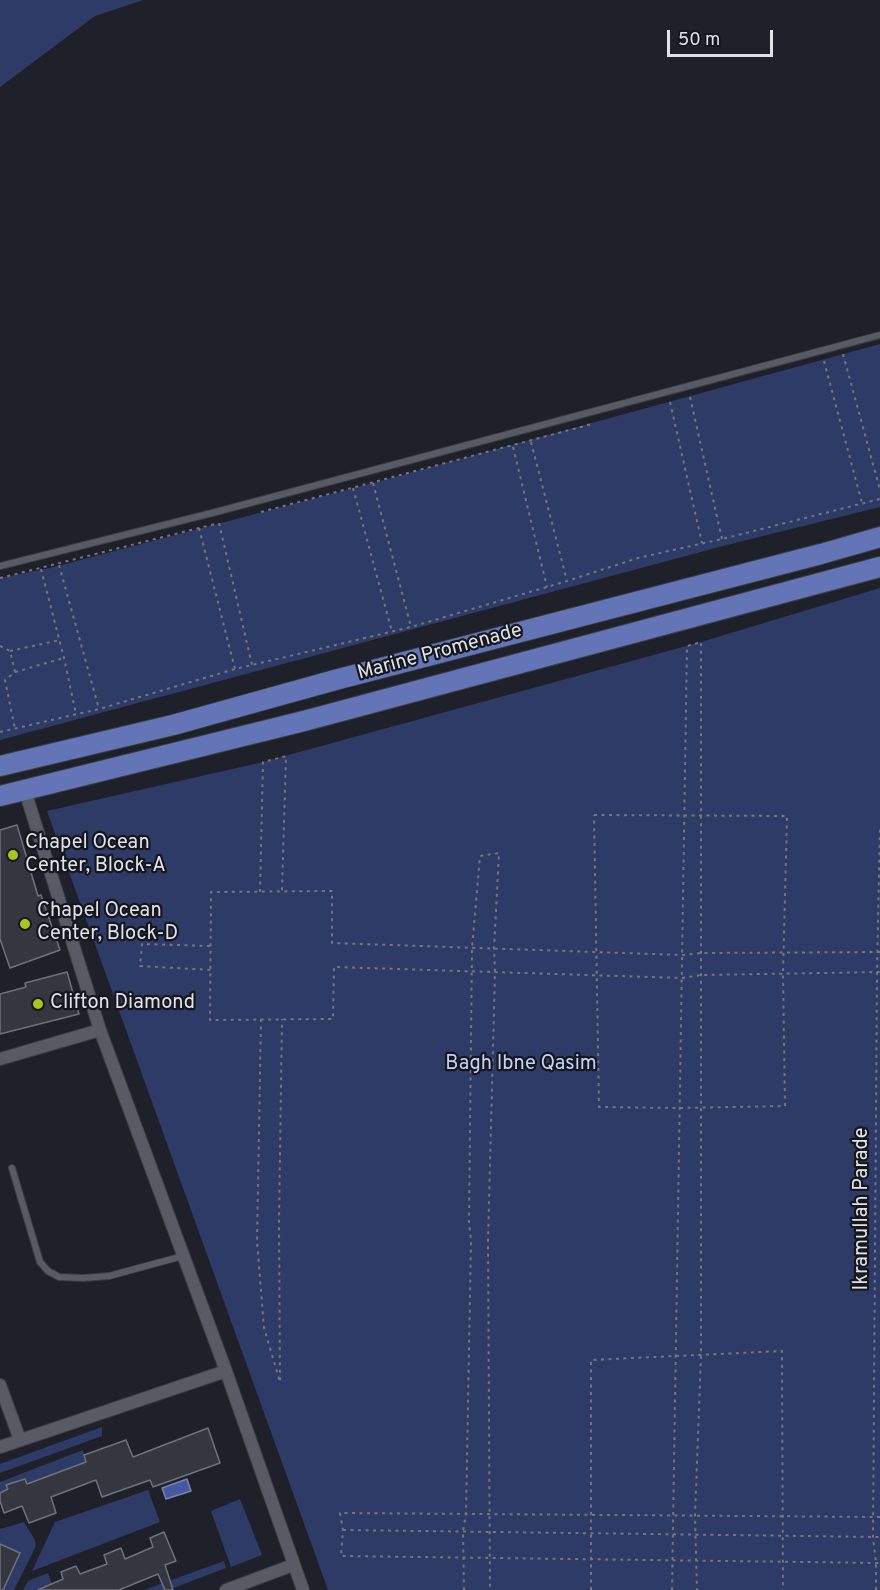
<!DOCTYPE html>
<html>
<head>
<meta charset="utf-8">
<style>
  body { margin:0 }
  #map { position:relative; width:880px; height:1590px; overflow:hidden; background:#1e2129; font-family:Overpass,sans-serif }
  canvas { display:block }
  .scale { position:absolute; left:667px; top:30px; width:106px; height:27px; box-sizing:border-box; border:3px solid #e0e2e7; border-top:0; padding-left:8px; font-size:18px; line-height:21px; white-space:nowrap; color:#e0e2e7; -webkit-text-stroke:4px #15171f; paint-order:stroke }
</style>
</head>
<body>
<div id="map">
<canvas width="880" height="1590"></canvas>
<div class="scale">50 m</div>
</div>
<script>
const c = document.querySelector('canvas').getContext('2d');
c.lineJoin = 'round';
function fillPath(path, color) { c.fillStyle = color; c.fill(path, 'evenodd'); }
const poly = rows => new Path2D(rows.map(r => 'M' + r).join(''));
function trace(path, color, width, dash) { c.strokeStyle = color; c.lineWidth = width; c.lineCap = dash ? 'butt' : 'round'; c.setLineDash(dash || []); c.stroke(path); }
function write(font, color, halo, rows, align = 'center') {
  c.font = font + ' Overpass,sans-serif'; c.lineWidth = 4.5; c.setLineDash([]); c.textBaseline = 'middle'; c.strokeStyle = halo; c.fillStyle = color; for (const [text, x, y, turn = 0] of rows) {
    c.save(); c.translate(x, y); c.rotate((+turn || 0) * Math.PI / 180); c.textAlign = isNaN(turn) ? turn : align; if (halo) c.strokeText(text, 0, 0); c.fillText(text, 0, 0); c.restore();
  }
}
const green = poly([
  [0,0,143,0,95,16,0,87],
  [880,344,880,507,723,546,0,740,0,578,50,568,373,483],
  [880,588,880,1590,328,1590,47,811,263,762,701,642],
  [102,1427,102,1436,0,1473,0,1464],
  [83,1450,86,1462,27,1484,25,1479,6,1485,8,1489,0,1493,0,1482],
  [148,1490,160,1522,32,1571,55,1522],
  [240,1499,262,1555,231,1567,211,1511],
  [24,1522,35,1540,36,1546,14,1590,3,1590,20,1553,0,1544,0,1529],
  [224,1561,226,1568,168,1590,144,1590],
  [48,1573,52,1584,42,1588,42,1590,23,1590,28,1581]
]);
const water = poly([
  [187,1479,191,1491,166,1499,162,1488,187,1479]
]);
const building = poly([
  [17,825,38,896,41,895,60,950,10,968,0,939,0,830,17,825],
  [67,972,79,1014,0,1034,0,994,26,987,25,983,67,972],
  [208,1428,220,1463,153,1487,150,1480,102,1497,96,1480,51,1497,56,1513,29,1523,22,1506,4,1513,0,1501,0,1493,8,1489,6,1485,25,1479,27,1484,86,1462,84,1455,126,1440,133,1457,208,1428],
  [164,1532,176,1561,165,1565,173,1590,165,1590,158,1574,119,1590,38,1590,63,1579,61,1572,76,1566,80,1574,107,1564,104,1555,121,1548,125,1559,153,1547,150,1538,164,1532],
  [0,1544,20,1553,3,1590,0,1590,0,1544]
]);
const path = poly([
  [843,354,880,490],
  [824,361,862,503],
  [690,397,722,539],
  [670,402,702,543],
  [531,442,567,581],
  [513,447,547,587],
  [373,483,411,627],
  [353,488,392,632],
  [261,512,592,424],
  [219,523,252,665],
  [199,528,235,669],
  [59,565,99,709],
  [41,569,64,658,76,714],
  [0,578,215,524],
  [0,646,10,651,15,672,5,680,15,729],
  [10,651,60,640],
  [15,672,64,658],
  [0,732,99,709,235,669,411,627,567,581,638,558,722,539,880,499],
  [594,815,787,816,783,974,785,1106,680,1108,599,1107,594,815],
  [260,892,263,762,286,756,282,891],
  [210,946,142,944,140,966,211,970],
  [880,952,701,953,683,955,332,943,332,891,211,892,210,1020,333,1019,334,967,682,978,701,975,880,972],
  [261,1019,257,1241,264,1328,280,1382,279,1222,282,1019],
  [880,1517,340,1513,343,1530,341,1556,880,1563],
  [343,1530,880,1537],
  [464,1590,463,1531,466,1514,471,1241,469,1222,472,948,480,856,499,853,494,949,495,972,488,1241,490,1590],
  [591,1590,591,1360,782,1351,783,1590],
  [672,1590,687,646,701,642,701,1355,695,1516,697,1590],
  [876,1590,876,1563,873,1537,877,972,880,827]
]);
const service = poly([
  [0,566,216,512,880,335],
  [12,1168,40,1262,48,1271,59,1277,83,1278,109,1276,183,1256]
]);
const minor = poly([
  [25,791,100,1030,226,1371,303,1590],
  [0,1059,100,1030],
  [0,1385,20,1440],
  [0,1447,226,1371],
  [226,1590,293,1565]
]);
const primary = poly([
  [0,766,173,725,335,680,821,554,880,537],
  [0,796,304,721,880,567]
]);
const markers = [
  [13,855,6,"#a9c71b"],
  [25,924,6,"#a9c71b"],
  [38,1004,6,"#a9c71b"]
];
const streetNames = [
  ["Marine Promenade",440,653,-15],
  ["Ikramullah Parade",863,1209,-90]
];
const poiNames = [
  ["Chapel Ocean",25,844],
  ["Center, Block-A",25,867],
  ["Chapel Ocean",37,912],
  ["Center, Block-D",37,935],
  ["Clifton Diamond",50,1004]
];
const parkNames = [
  ["Bagh Ibne Qasim",521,1065]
];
fillPath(green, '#2f3b67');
fillPath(water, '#46599f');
trace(water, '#7482b5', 1.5);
fillPath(building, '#343740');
trace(building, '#6f727c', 1.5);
trace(service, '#3c3e44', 8);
trace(minor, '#3c3e44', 14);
trace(primary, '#3c3e44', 22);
trace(path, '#74767d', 2, [3, 4.5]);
trace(service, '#585b65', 6);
trace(minor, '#585b65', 12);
trace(primary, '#6375b7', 20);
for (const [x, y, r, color] of markers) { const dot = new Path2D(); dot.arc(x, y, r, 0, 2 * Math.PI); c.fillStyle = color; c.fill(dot); trace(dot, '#15171f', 2); }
write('20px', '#e0e2e7', '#15171f', streetNames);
write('20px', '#e0e2e7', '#15171f', poiNames, 'left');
write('20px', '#c4d2fa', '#15171f', parkNames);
</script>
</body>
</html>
